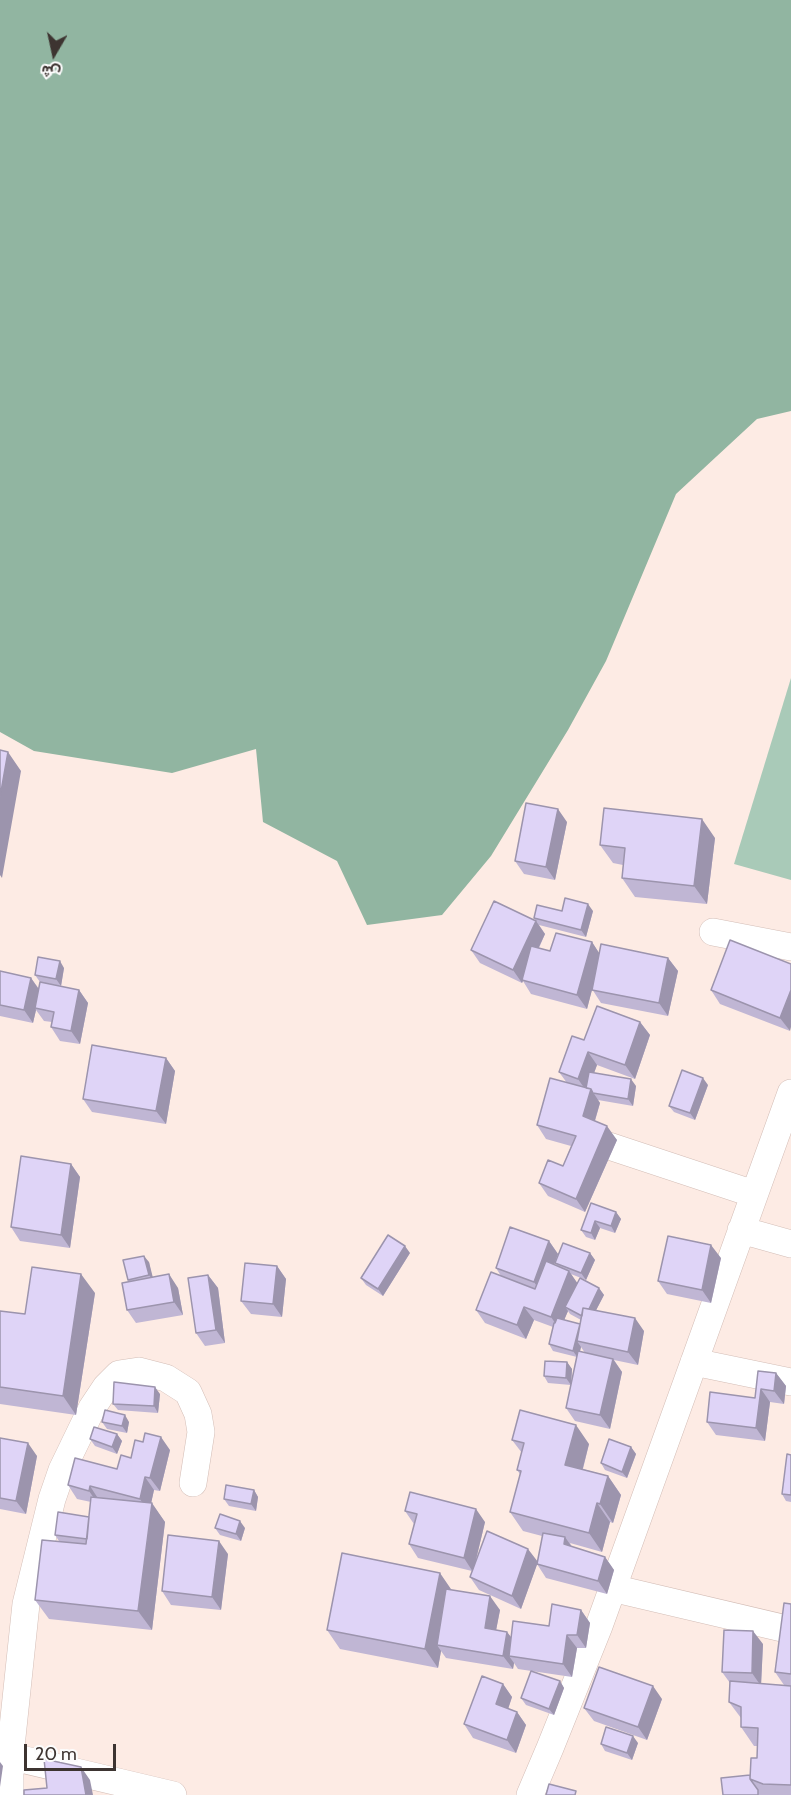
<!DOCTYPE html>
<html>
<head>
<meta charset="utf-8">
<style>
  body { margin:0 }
  #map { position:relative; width:791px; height:1795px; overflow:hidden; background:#fdebe4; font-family:Cabin,Vazirmatn,sans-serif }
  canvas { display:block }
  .north { position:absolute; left:24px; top:24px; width:60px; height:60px; -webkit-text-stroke:4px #fcfcfc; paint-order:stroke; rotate:189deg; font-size:16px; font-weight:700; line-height:24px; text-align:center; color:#3d3431 }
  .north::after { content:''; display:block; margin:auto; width:21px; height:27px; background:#3d3431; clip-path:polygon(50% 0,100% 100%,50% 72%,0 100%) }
  .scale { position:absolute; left:24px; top:1744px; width:92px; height:27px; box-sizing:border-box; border:3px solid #3d3431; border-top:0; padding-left:8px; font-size:18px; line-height:21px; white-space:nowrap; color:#3d3431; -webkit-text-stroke:4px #fcfcfc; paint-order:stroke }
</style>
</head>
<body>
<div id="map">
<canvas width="791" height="1795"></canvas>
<div class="north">ش</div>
<div class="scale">20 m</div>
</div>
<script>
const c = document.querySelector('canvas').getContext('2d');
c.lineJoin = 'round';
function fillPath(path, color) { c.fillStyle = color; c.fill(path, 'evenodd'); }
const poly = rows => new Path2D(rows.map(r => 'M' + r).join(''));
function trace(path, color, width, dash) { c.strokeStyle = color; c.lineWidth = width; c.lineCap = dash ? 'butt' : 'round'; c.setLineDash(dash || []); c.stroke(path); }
const green = poly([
  [791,678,791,880,734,864]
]);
const forest = poly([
  [0,0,791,0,791,411,757,419,676,494,606,661,568,730,491,856,442,915,367,925,337,861,263,822,256,749,172,773,34,751,0,732]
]);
const minor = poly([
  [713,932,791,947],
  [609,1146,754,1194],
  [741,1230,791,1244],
  [694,1362,791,1382],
  [612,1588,791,1630],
  [0,1754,173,1795],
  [10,1795,10,1756,26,1604,52,1499,62,1470,92,1408,106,1387,119,1374,139,1371,166,1378,188,1392,198,1414,201,1432,193,1483],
  [530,1795,550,1748,599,1626,791,1093]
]);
const wall = poly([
  [567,822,555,880,524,874,515,861],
  [715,838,707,904,635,897,622,878,623,865,613,863,600,845],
  [562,911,593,911,586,937,539,925,545,934,539,948,550,951,592,942,599,953,668,958,678,971,668,1016,601,1003,592,989,587,1009,531,994,523,981,522,983,480,963,471,950,535,920,534,918],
  [730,940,790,1031,720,1004,711,990],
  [64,968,61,986,40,982,35,975],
  [0,971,31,978,39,989,79,990,88,1003,80,1044,60,1041,51,1027,52,1022,44,1021,36,1010,33,1023,0,1016],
  [640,1022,650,1035,635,1079,597,1065,594,1073,636,1086,633,1106,598,1100,600,1103,595,1121,617,1140,585,1212,548,1196,539,1183,563,1166,571,1146,546,1139,537,1125,567,1083,559,1072,584,1040],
  [166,1058,175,1071,166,1124,92,1112,83,1099],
  [708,1085,695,1120,674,1112,669,1106],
  [71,1164,80,1177,70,1248,20,1241,11,1227],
  [591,1203,616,1212,621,1219,615,1233,600,1228,595,1240,586,1237,581,1230],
  [549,1241,558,1254,554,1265,558,1266,555,1263,590,1253,595,1260,586,1280,571,1274,577,1283,599,1288,604,1295,596,1310,644,1331,638,1365,614,1360,622,1372,610,1429,575,1421,566,1408,577,1357,553,1351,549,1344,553,1327,534,1320,526,1339,485,1323,476,1310,501,1276,496,1268],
  [568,1311,570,1314,581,1320,580,1324,564,1320],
  [581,1347,585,1353,580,1352],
  [410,1253,383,1296,366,1285,361,1278],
  [721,1258,711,1303,667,1294,658,1281],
  [149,1262,152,1277,178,1288,183,1315,136,1323,127,1310,129,1282,128,1280],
  [277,1266,286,1279,282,1317,251,1314,241,1301],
  [208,1275,218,1288,225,1343,205,1346,196,1333],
  [95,1293,76,1415,0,1404,0,1311,25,1314],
  [567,1362,572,1369,571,1385,548,1383,544,1376],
  [758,1371,776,1373,786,1386,784,1404,770,1402,765,1441,716,1435,707,1422,755,1398],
  [160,1394,158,1413,118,1410,113,1404],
  [102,1422,129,1422,127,1433,107,1429],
  [117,1434,122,1441,117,1454,95,1446,90,1439],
  [0,1438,37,1456,26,1514,0,1509],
  [512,1440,589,1444,583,1469,608,1476,621,1495,613,1523,610,1522,602,1552,570,1543,572,1547,605,1557,614,1570,607,1594,546,1578,537,1564,521,1609,479,1590,470,1577,472,1571,418,1558,409,1544,414,1524,405,1511,485,1522,475,1564,538,1562,542,1536,523,1531,510,1512,520,1474,517,1470,522,1453],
  [631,1447,636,1454,627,1478,605,1470,601,1463],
  [170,1450,160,1491,154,1490,151,1503,165,1522,152,1630,49,1619,35,1600,59,1541,55,1535,89,1517,91,1502,77,1499,68,1485,117,1469,131,1458],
  [791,1455,791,1502,786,1501,782,1494],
  [254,1490,258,1497,256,1511,229,1506,224,1499],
  [215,1528,245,1528,241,1541,220,1535],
  [228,1554,221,1610,171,1605,162,1591],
  [452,1590,500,1610,496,1630,507,1632,511,1637,549,1626,581,1610,590,1623,586,1648,577,1648,572,1677,518,1669,514,1663,513,1669,446,1658,441,1651,438,1668,340,1649,327,1630],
  [791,1604,791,1795,723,1795,750,1775,757,1758,757,1746,754,1746,741,1727,741,1718,729,1702,730,1683,722,1672,763,1644,761,1684,784,1685,775,1672],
  [560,1681,564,1688,554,1715,526,1705,521,1698],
  [503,1684,512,1697,508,1709,517,1712,526,1725,516,1753,473,1738,464,1724],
  [662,1699,647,1740,594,1721,584,1708],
  [638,1743,632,1760,605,1751,601,1744]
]);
const shadedWall = poly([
  [8,752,21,771,2,878,0,875,0,797],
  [558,809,567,822,555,880,546,867],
  [702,819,715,838,707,904,694,886],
  [588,904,593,911,586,937,581,930],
  [536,921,545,934,522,983,513,970],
  [592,942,601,956,587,1009,577,995],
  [668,958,678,971,668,1016,659,1003],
  [60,961,64,968,61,986,56,979],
  [31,978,40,991,35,1008,36,1010,33,1023,24,1010],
  [79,990,88,1003,80,1044,71,1031],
  [791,990,791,1027,790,1031,780,1018],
  [640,1022,650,1035,635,1079,625,1065],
  [588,1052,597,1065,587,1092,578,1079],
  [166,1058,175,1071,166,1124,156,1111],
  [703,1078,708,1085,695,1120,690,1113],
  [631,1079,636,1086,633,1106,628,1099],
  [591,1089,600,1103,592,1130,583,1116],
  [607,1126,617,1140,585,1212,576,1199],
  [71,1164,80,1177,70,1248,61,1235],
  [616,1212,621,1219,615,1233,611,1226],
  [595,1221,600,1228,595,1240,591,1233],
  [549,1241,558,1254,543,1295,534,1282],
  [711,1245,721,1258,711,1303,702,1290],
  [405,1246,410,1253,383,1296,378,1289],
  [590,1253,595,1260,586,1280,581,1273],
  [144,1256,149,1262,154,1282,149,1275],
  [277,1266,286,1279,282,1317,273,1304],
  [569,1271,578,1284,565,1307,568,1311,560,1330,551,1317],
  [81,1274,95,1293,76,1415,63,1396],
  [169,1274,178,1288,183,1315,174,1302],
  [208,1275,218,1288,225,1343,216,1330],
  [599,1288,604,1295,589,1324,585,1317],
  [524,1307,534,1320,526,1339,517,1325],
  [635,1318,644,1331,638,1365,628,1352],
  [580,1324,577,1341,581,1347,578,1358,573,1351],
  [613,1359,622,1372,610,1429,600,1415],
  [567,1362,572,1369,571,1385,566,1378],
  [776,1373,786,1386,784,1404,774,1391],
  [155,1387,160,1394,158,1413,154,1406],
  [761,1389,770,1402,765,1441,756,1428],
  [125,1415,129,1422,127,1433,122,1426],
  [576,1425,589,1444,579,1483,565,1465],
  [117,1434,122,1441,117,1454,112,1447],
  [161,1437,170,1450,160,1491,150,1478],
  [28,1443,37,1456,26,1514,16,1501],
  [631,1447,636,1454,627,1478,622,1472],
  [608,1476,621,1495,613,1523,600,1504],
  [145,1477,154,1490,149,1513,140,1499],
  [90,1486,99,1500,98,1504,89,1491],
  [254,1490,258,1497,256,1511,251,1504],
  [152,1503,165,1522,152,1630,138,1611],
  [597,1503,610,1522,602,1552,589,1533],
  [476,1509,485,1522,473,1572,464,1558],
  [240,1521,245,1528,241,1541,236,1534],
  [565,1537,574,1550,564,1544],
  [219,1541,228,1554,221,1610,212,1597],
  [528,1549,538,1562,521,1609,512,1596],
  [605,1557,614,1570,607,1594,598,1581],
  [440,1573,453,1592,437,1645,441,1651,438,1668,425,1649],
  [490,1596,500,1610,494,1641,485,1628],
  [581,1610,590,1623,586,1648,577,1635],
  [753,1631,763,1644,761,1686,752,1673],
  [507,1632,517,1645,509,1656,514,1663,513,1669,503,1656],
  [567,1635,577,1648,572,1677,563,1664],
  [560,1681,564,1688,554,1715,549,1709],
  [503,1684,512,1697,505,1718,496,1704],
  [653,1686,662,1699,647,1740,638,1727],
  [517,1712,526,1725,516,1753,507,1740],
  [633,1736,638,1743,632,1760,627,1753],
  [0,1762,3,1766,0,1787],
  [81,1767,90,1780,93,1795,86,1795]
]);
const building = poly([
  [0,750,8,752,0,797,0,750],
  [526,803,558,809,546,867,515,861,526,803],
  [604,808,702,819,694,886,622,878,625,848,600,845,604,808],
  [565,898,588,904,581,930,534,918,537,905,562,911,565,898],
  [494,901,536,921,513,970,471,950,494,901],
  [556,933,592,942,577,995,522,980,531,946,550,951,556,933],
  [730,940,791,964,791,990,780,1018,711,990,730,940],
  [601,944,668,958,659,1003,592,990,601,944],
  [38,957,60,961,56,979,35,975,38,957],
  [0,971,31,978,24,1010,0,1005,0,971],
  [40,982,79,990,71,1031,51,1027,54,1012,35,1008,40,982],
  [597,1006,640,1022,625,1065,588,1052,578,1079,559,1072,572,1036,584,1040,597,1006],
  [92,1045,166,1058,156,1111,83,1099,92,1045],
  [682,1070,703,1078,690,1113,669,1106,682,1070],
  [589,1072,631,1079,628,1099,593,1093,591,1089,586,1088,589,1072],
  [550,1078,591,1089,583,1116,607,1126,576,1199,539,1183,548,1160,563,1166,576,1136,537,1125,550,1078],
  [21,1156,71,1164,61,1235,11,1227,21,1156],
  [591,1203,616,1212,611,1226,595,1221,591,1233,581,1230,591,1203],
  [510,1227,549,1241,534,1282,496,1268,510,1227],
  [388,1235,405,1246,378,1289,361,1278,388,1235],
  [668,1236,711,1245,702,1290,658,1281,668,1236],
  [563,1243,590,1253,581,1273,555,1263,563,1243],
  [144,1256,149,1275,128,1280,123,1260,144,1256],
  [546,1261,569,1271,551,1317,524,1307,517,1325,476,1310,491,1272,535,1289,546,1261],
  [245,1263,277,1266,273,1304,241,1301,245,1263],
  [32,1267,81,1274,63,1396,0,1387,0,1311,25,1314,32,1267],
  [169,1274,174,1302,127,1310,122,1283,169,1274],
  [208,1275,216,1330,196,1333,188,1278,208,1275],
  [580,1278,599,1288,589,1309,583,1308,582,1316,565,1307,580,1278],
  [583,1308,635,1318,628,1352,577,1341,583,1308],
  [557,1318,580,1324,573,1351,549,1344,554,1323,555,1323,557,1318],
  [578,1351,613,1359,600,1415,566,1408,578,1351],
  [545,1361,567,1362,566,1378,544,1376,545,1361],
  [758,1371,776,1373,774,1391,761,1389,756,1428,707,1422,710,1392,755,1398,758,1371],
  [114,1382,155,1387,154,1406,113,1404,114,1382],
  [105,1410,125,1415,122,1426,102,1422,105,1410],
  [520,1410,576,1425,565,1465,608,1476,600,1504,597,1503,589,1533,510,1512,521,1471,517,1470,524,1443,512,1440,520,1410],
  [94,1427,117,1434,112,1447,90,1439,94,1427],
  [145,1433,161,1437,150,1478,145,1477,140,1499,90,1486,89,1491,68,1485,75,1458,117,1469,121,1455,131,1458,135,1440,143,1442,145,1433],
  [0,1438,28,1443,16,1501,0,1498,0,1438],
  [609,1439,631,1447,622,1472,601,1463,609,1439],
  [787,1454,791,1455,791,1495,782,1494,787,1454],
  [226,1485,254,1490,251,1504,224,1499,226,1485],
  [410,1492,476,1509,464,1558,409,1544,417,1514,405,1511,410,1492],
  [91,1497,152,1503,138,1611,35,1600,42,1540,86,1544,91,1497],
  [58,1512,89,1517,87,1539,55,1535,58,1512],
  [220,1514,240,1521,236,1534,215,1528,220,1514],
  [487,1531,528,1549,512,1596,470,1577,487,1531],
  [543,1533,565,1537,564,1544,605,1557,598,1581,537,1564,543,1533],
  [168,1535,219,1541,212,1597,162,1591,168,1535],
  [342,1553,440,1573,425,1649,327,1630,342,1553],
  [446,1589,490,1596,485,1628,507,1632,503,1656,437,1645,446,1589],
  [784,1603,791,1604,791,1674,775,1672,784,1603],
  [552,1604,581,1610,577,1635,567,1635,563,1664,509,1656,513,1621,549,1626,552,1604],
  [724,1630,753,1631,752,1673,722,1672,724,1630],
  [599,1667,653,1686,638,1727,584,1708,599,1667],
  [531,1671,560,1681,549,1709,521,1698,531,1671],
  [482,1676,503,1684,496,1704,517,1712,507,1740,464,1724,482,1676],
  [730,1681,791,1686,791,1785,763,1784,750,1779,751,1758,757,1758,758,1728,741,1727,741,1707,729,1702,730,1681],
  [606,1727,633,1736,627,1753,601,1744,606,1727],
  [44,1759,81,1767,86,1795,24,1795,24,1790,47,1788,44,1759],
  [750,1775,750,1779,758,1790,758,1795,723,1795,721,1778,750,1775],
  [549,1784,576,1791,575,1795,546,1795,549,1784]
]);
fillPath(green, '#a9cab8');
fillPath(forest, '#91b5a1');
trace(minor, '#d3bdb6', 28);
trace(minor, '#fff', 27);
fillPath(wall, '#c0b6d4');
fillPath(shadedWall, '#9c94ad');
fillPath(building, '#dfd4f7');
trace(building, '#9c94ad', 1.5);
</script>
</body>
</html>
